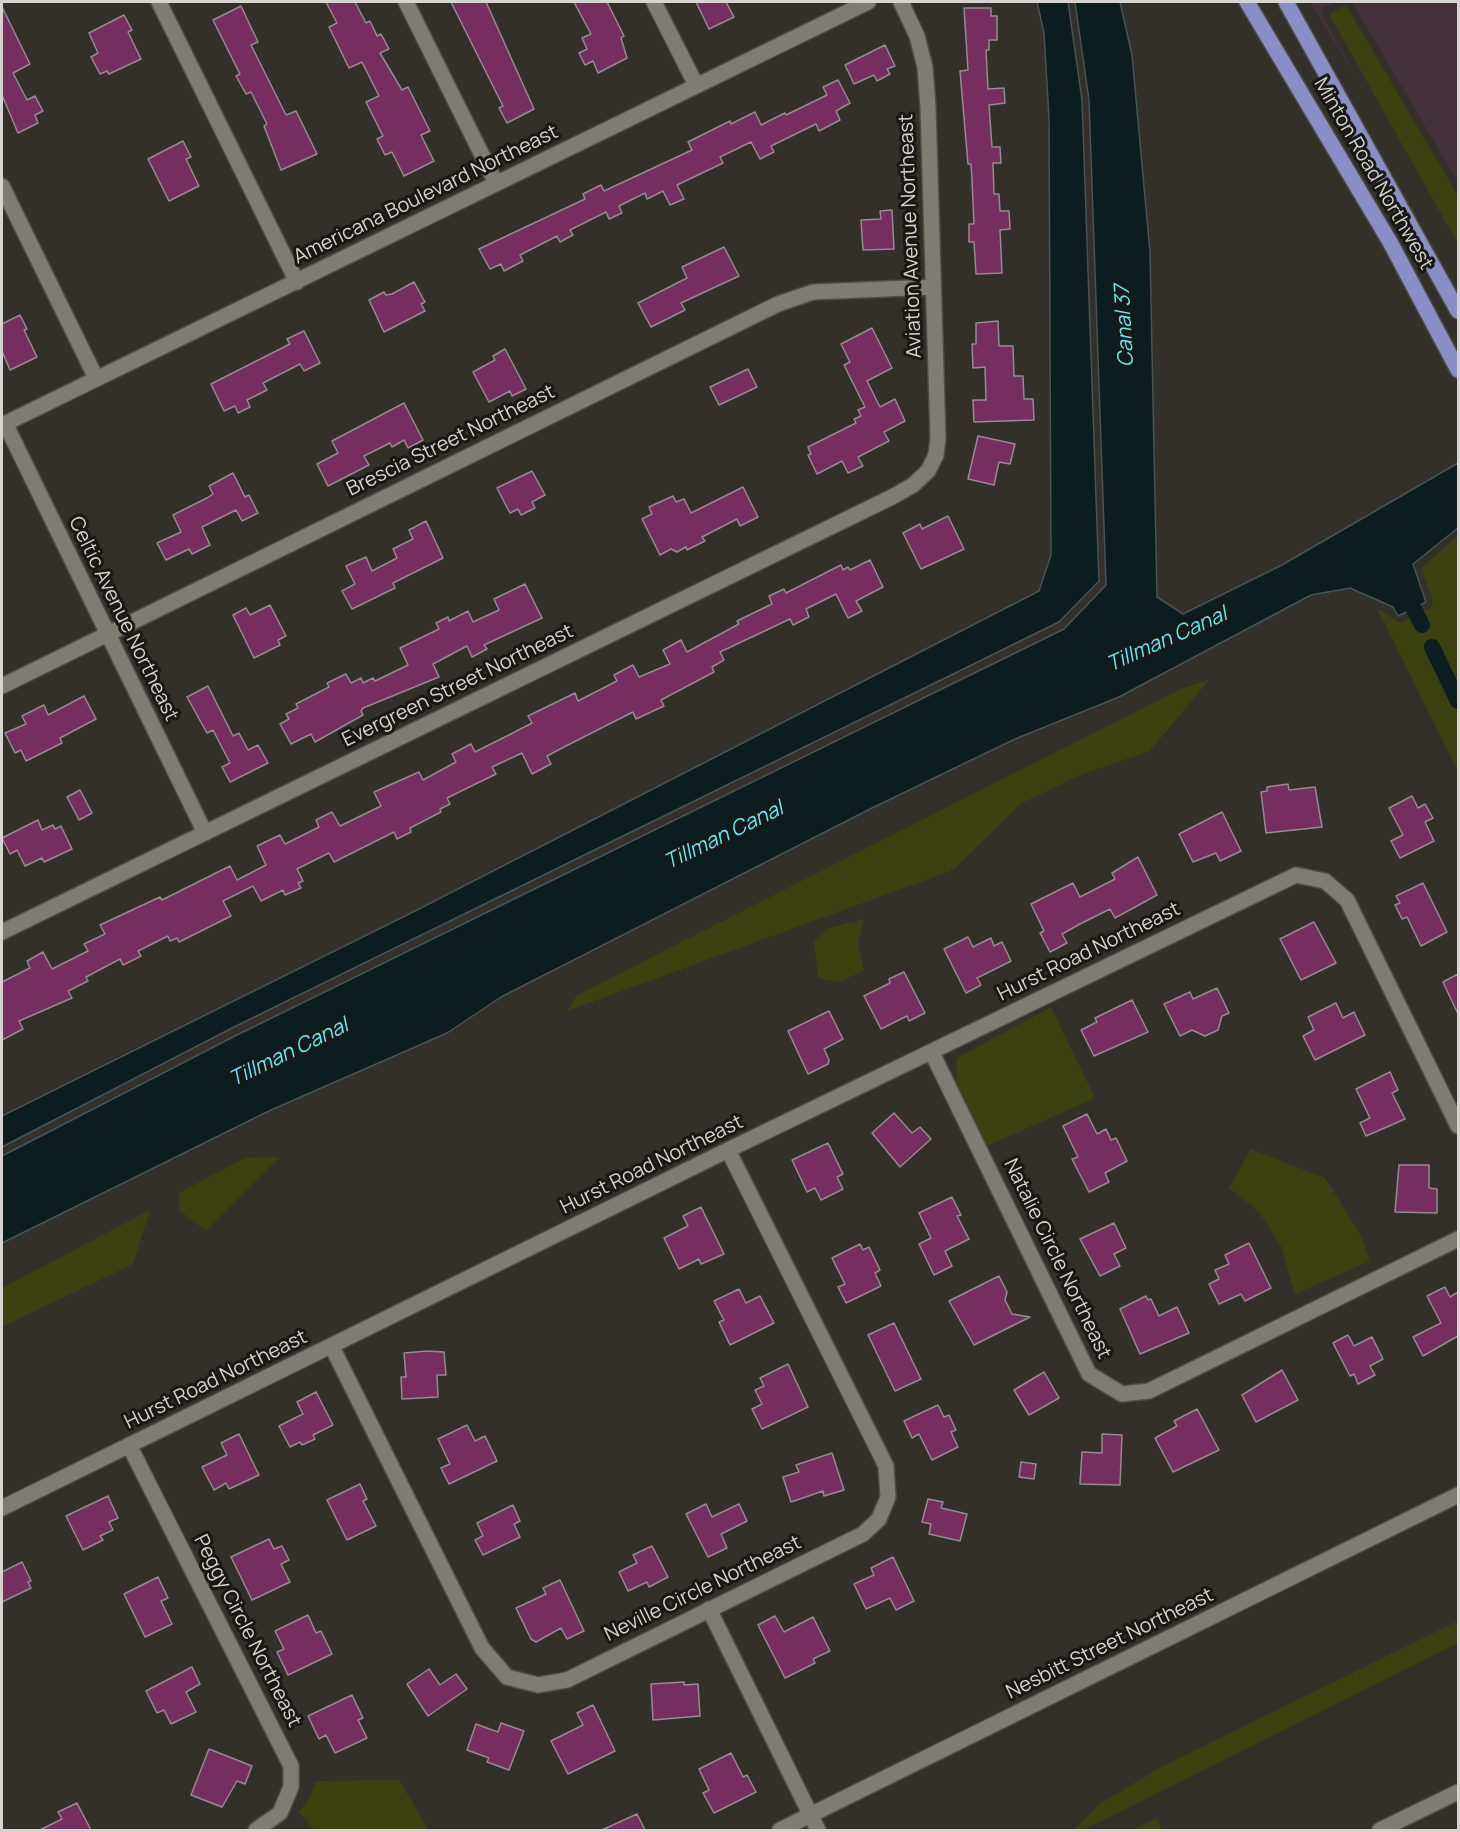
<!DOCTYPE html>
<html>
<head>
<meta charset="utf-8">
<style>
  body { margin:0 }
  #map { position:relative; width:1460px; height:1832px; overflow:hidden; background:#333029; font-family:Manrope,sans-serif }
  canvas { display:block }
  .frame { position:absolute; inset:0; border:3px solid #d6d4d0; pointer-events:none }
</style>
</head>
<body>
<div id="map">
<canvas width="1460" height="1832"></canvas>
<div class="frame"></div>
</div>
<script>
const c = document.querySelector('canvas').getContext('2d');
c.lineJoin = 'round';
function fillPath(path, color) { c.fillStyle = color; c.fill(path, 'evenodd'); }
const poly = rows => new Path2D(rows.map(r => 'M' + r).join(''));
function trace(path, color, width, dash) { c.strokeStyle = color; c.lineWidth = width; c.lineCap = dash ? 'butt' : 'round'; c.setLineDash(dash || []); c.stroke(path); }
function write(font, color, halo, rows, align = 'center') {
  c.font = font + ' Manrope,sans-serif'; c.lineWidth = 6; c.setLineDash([]); c.textBaseline = 'middle'; c.strokeStyle = halo; c.fillStyle = color; for (const [text, x, y, turn = 0] of rows) {
    c.save(); c.translate(x, y); c.rotate((+turn || 0) * Math.PI / 180); c.textAlign = isNaN(turn) ? turn : align; if (halo) c.strokeText(text, 0, 0); c.fillText(text, 0, 0); c.restore();
  }
}
const commercial = poly([
  [1310,2,1335,2,1323,8,1322,15,1364,90],
  [1352,2,1458,2,1458,182]
]);
const green = poly([
  [1346,5,1458,196,1458,244,1329,14],
  [1458,536,1458,771,1377,608,1400,623,1431,608,1433,602,1421,568],
  [1209,680,1150,751,1080,775,1020,804,953,870,567,1011,577,995,1180,689],
  [864,919,858,943,864,971,838,982,818,978,814,940,829,928],
  [1051,1007,1095,1098,987,1146,956,1081,957,1058],
  [1251,1149,1325,1178,1359,1232,1370,1261,1295,1294,1281,1246,1259,1212,1229,1188],
  [280,1157,206,1231,179,1210,179,1193,245,1158],
  [150,1210,133,1264,2,1327,2,1288],
  [1458,1621,1458,1643,1083,1830,1074,1830,1100,1804,1157,1769],
  [399,1780,429,1830,314,1830,299,1812,310,1797,316,1781],
  [1157,1818,1162,1830,1132,1830]
]);
const water = poly([
  [1037,2,1068,2,1082,100,1099,581,1059,622,232,1028,2,1147,2,1116,417,910,1039,591,1051,555,1049,118,1044,33,1037,2],
  [1075,2,1120,2,1132,55,1150,252,1157,597,1183,614,1282,565,1458,463,1458,528,1413,564,1426,602,1398,616,1393,607,1350,588,1311,595,1119,697,1015,739,872,808,501,997,447,1033,271,1110,2,1243,2,1156,235,1036,1064,629,1106,585,1089,100,1075,2]
]);
const canal = poly([
  [1403,588,1422,625],
  [1432,647,1458,701]
]);
const building = poly([
  [326,2,355,2,366,23,370,21,377,36,381,34,389,49,380,53,402,90,408,87,430,131,421,135,434,161,404,176,392,152,385,155,377,139,383,136,366,102,379,96,362,62,349,68,329,27,337,23,326,2],
  [451,2,486,2,534,109,507,123,499,108,503,106,451,2],
  [574,2,607,2,624,36,621,38,627,58,598,73,593,61,585,65,579,53,587,49,582,38,591,34,574,2],
  [696,2,726,2,734,17,709,29,696,2],
  [241,6,258,42,251,45,286,115,296,111,317,154,281,170,264,126,267,124,251,92,246,94,236,76,240,74,213,20,241,6],
  [2,7,30,64,13,73,27,100,35,96,43,111,35,115,38,123,18,133,2,95,2,7],
  [964,8,991,8,991,16,997,16,997,40,989,40,989,50,986,50,988,89,1004,88,1005,103,989,105,992,147,1000,147,1001,163,993,163,994,194,999,194,1000,211,1009,211,1010,229,1000,230,1002,273,976,274,974,242,969,242,969,224,974,224,972,180,971,164,968,164,960,71,968,70,964,8],
  [124,15,132,30,128,32,141,59,109,74,107,71,100,74,91,57,98,53,89,33,124,15],
  [885,45,895,66,887,69,890,74,877,81,874,75,854,84,845,65,885,45],
  [838,80,850,103,836,111,840,120,819,131,816,124,771,146,774,152,760,159,751,142,720,157,723,163,677,185,684,199,670,205,663,191,647,199,645,193,619,206,622,213,609,219,606,212,570,230,573,235,560,242,557,236,520,255,523,261,504,271,501,264,490,269,479,249,585,199,583,194,601,185,604,191,692,150,688,142,730,121,731,124,755,112,761,125,785,113,786,115,827,95,823,87,838,80],
  [183,141,191,157,186,159,199,186,169,201,148,159,183,141],
  [892,210,894,249,863,250,861,220,881,219,880,211,892,210],
  [724,247,739,276,681,303,685,310,651,327,638,303,687,278,682,267,724,247],
  [414,282,425,302,421,304,425,311,384,332,369,300,384,292,386,295,392,294,414,282],
  [20,315,27,329,24,330,37,357,10,370,2,351,2,324,20,315],
  [998,321,999,346,1013,346,1014,376,1023,376,1024,399,1033,399,1034,420,974,422,973,400,986,400,985,367,973,368,972,344,976,344,976,323,998,321],
  [872,328,892,368,867,381,880,407,895,399,905,421,884,432,889,441,858,457,863,466,848,473,842,461,817,474,808,455,811,454,808,447,856,423,854,419,861,416,858,410,865,407,844,365,850,362,841,344,872,328],
  [304,331,320,363,304,371,300,364,263,383,267,390,247,400,250,407,238,413,235,406,224,411,211,384,290,344,287,339,304,331],
  [505,349,526,389,512,396,510,391,489,402,473,372,495,360,493,356,505,349],
  [748,369,757,387,719,405,710,387,748,369],
  [404,403,423,440,408,448,404,440,392,447,390,443,364,456,369,465,328,486,317,464,338,453,332,441,404,403],
  [978,436,1015,444,1010,464,999,462,994,485,968,479,978,436],
  [532,471,545,495,532,502,535,508,521,515,518,509,510,513,497,488,532,471],
  [233,473,245,497,249,495,258,513,242,521,236,510,202,527,210,545,192,554,189,549,166,560,157,543,181,532,173,515,207,498,213,494,209,486,233,473],
  [743,487,758,517,740,526,737,519,702,537,705,541,687,550,686,547,677,552,671,549,660,555,642,519,652,514,649,507,673,496,676,502,684,499,691,513,743,487],
  [948,516,964,549,921,569,903,533,920,524,922,529,948,516],
  [426,521,443,558,393,583,395,588,352,609,342,591,355,584,346,566,366,557,372,571,397,558,393,549,413,539,409,530,426,521],
  [870,560,883,587,856,601,862,611,848,618,836,594,806,609,809,617,793,625,790,619,720,652,724,660,712,667,714,672,661,700,664,706,636,719,633,712,562,748,547,756,551,764,532,774,522,753,492,767,496,774,447,798,450,804,440,809,441,812,410,828,411,832,397,839,394,832,334,862,329,853,297,869,303,881,298,883,301,888,285,895,283,890,261,901,253,886,223,901,231,916,179,942,177,938,170,941,168,936,138,951,141,956,123,965,120,959,86,977,88,981,68,991,72,998,19,1021,23,1029,2,1040,2,982,30,968,27,961,43,952,52,969,88,951,84,944,105,934,100,925,160,897,162,900,230,866,237,880,266,865,257,846,280,835,285,844,319,827,316,820,332,812,340,826,381,806,374,792,419,772,423,780,456,762,452,754,471,744,475,752,509,735,532,723,528,716,575,693,578,701,617,681,614,675,633,665,639,677,670,664,663,650,681,640,687,652,739,624,737,621,772,604,769,596,784,589,786,593,841,565,843,570,848,567,850,570,870,560],
  [525,584,542,618,484,645,487,649,472,657,467,646,433,664,439,677,363,708,361,711,363,715,315,742,311,734,291,744,280,724,289,719,286,714,298,708,296,704,329,687,327,683,346,674,351,683,361,678,363,683,373,678,375,681,408,665,400,648,439,629,436,623,448,617,449,621,468,611,473,622,499,610,494,599,525,584],
  [270,605,286,636,278,640,280,645,254,658,233,615,246,608,250,615,270,605],
  [208,686,233,736,239,733,248,750,258,745,268,763,230,782,222,767,230,763,213,730,207,733,187,697,208,686],
  [84,696,96,719,60,738,62,743,26,761,21,750,15,753,5,733,26,724,22,716,44,705,48,715,84,696],
  [1288,784,1289,790,1315,787,1322,827,1266,833,1261,792,1267,791,1267,787,1288,784],
  [80,790,92,813,79,820,67,797,80,790],
  [1412,796,1418,808,1425,804,1433,818,1425,822,1434,841,1400,858,1391,841,1403,835,1389,808,1412,796],
  [1222,812,1241,851,1220,861,1216,853,1193,862,1179,834,1222,812],
  [38,820,42,830,53,825,55,829,61,826,72,849,44,862,42,858,25,866,17,850,10,854,2,838,38,820],
  [1138,857,1157,895,1115,918,1110,909,1080,924,1062,934,1067,943,1050,952,1040,933,1044,931,1031,904,1073,883,1080,897,1115,879,1112,873,1138,857],
  [1423,883,1447,932,1421,946,1407,917,1402,919,1395,905,1400,903,1396,896,1423,883],
  [1314,922,1336,963,1301,980,1280,939,1314,922],
  [968,937,973,947,991,938,994,946,1002,942,1011,961,977,978,981,985,966,993,944,949,968,937],
  [904,972,925,1013,909,1021,907,1016,881,1029,864,996,890,983,889,979,904,972],
  [1458,974,1458,1014,1443,982,1458,974],
  [1217,988,1229,1013,1222,1016,1218,1030,1205,1036,1192,1030,1180,1036,1164,1004,1190,992,1193,999,1217,988],
  [1132,1000,1148,1032,1094,1056,1081,1030,1097,1022,1095,1018,1132,1000],
  [1336,1003,1343,1018,1354,1012,1365,1035,1315,1060,1303,1036,1314,1030,1308,1017,1336,1003],
  [829,1011,843,1039,824,1049,829,1060,828,1064,808,1074,788,1031,829,1011],
  [1390,1072,1398,1090,1392,1093,1405,1119,1366,1136,1360,1123,1370,1118,1356,1089,1390,1072],
  [894,1113,912,1133,920,1127,931,1139,900,1167,872,1133,894,1113],
  [1087,1114,1097,1134,1106,1129,1111,1140,1116,1138,1127,1161,1105,1173,1109,1182,1089,1192,1072,1159,1078,1157,1063,1126,1087,1114],
  [828,1143,843,1174,837,1177,843,1189,821,1200,815,1188,807,1192,792,1160,828,1143],
  [1399,1165,1429,1165,1429,1188,1437,1189,1437,1213,1395,1212,1399,1165],
  [952,1197,961,1215,957,1216,969,1239,945,1251,952,1266,934,1275,919,1244,931,1238,919,1213,952,1197],
  [701,1207,724,1254,701,1264,699,1259,679,1269,664,1238,688,1226,683,1216,701,1207],
  [1114,1223,1126,1248,1114,1254,1120,1266,1100,1276,1080,1239,1114,1223],
  [1249,1243,1271,1288,1245,1301,1241,1294,1219,1304,1209,1284,1219,1279,1215,1270,1229,1264,1225,1255,1249,1243],
  [860,1244,863,1250,869,1247,880,1270,875,1273,881,1286,846,1303,838,1287,845,1284,832,1258,860,1244],
  [999,1276,1007,1292,1005,1300,1012,1314,1030,1317,974,1345,949,1301,999,1276],
  [1445,1287,1450,1297,1458,1292,1458,1336,1423,1356,1413,1337,1441,1323,1427,1296,1445,1287],
  [739,1289,746,1303,760,1296,774,1323,730,1345,719,1322,724,1320,714,1301,739,1289],
  [1146,1296,1148,1300,1151,1299,1159,1316,1177,1307,1189,1333,1140,1354,1120,1309,1146,1296],
  [894,1323,921,1379,895,1391,868,1335,894,1323],
  [1348,1335,1354,1346,1372,1337,1383,1359,1370,1366,1375,1375,1358,1384,1354,1374,1350,1376,1333,1343,1348,1335],
  [427,1351,444,1352,446,1375,437,1375,438,1397,402,1399,401,1377,406,1377,404,1353,427,1351],
  [788,1364,808,1407,762,1429,752,1409,762,1404,755,1390,764,1386,760,1378,788,1364],
  [1282,1370,1298,1400,1256,1422,1242,1395,1282,1370],
  [1044,1372,1059,1398,1029,1415,1014,1390,1044,1372],
  [316,1392,333,1425,313,1435,315,1439,302,1445,300,1442,290,1447,279,1426,303,1414,297,1402,316,1392],
  [938,1405,944,1417,949,1415,956,1430,951,1432,958,1447,932,1460,919,1434,912,1438,904,1421,938,1405],
  [1197,1409,1219,1450,1173,1472,1155,1438,1177,1426,1174,1421,1197,1409],
  [467,1425,475,1441,485,1436,497,1461,449,1484,441,1468,450,1464,438,1439,467,1425],
  [239,1434,259,1475,229,1489,226,1483,214,1490,202,1467,227,1455,221,1443,239,1434],
  [1102,1434,1122,1435,1120,1485,1080,1484,1082,1452,1102,1453,1102,1434],
  [832,1453,844,1490,824,1496,823,1491,791,1502,783,1477,799,1472,796,1465,832,1453],
  [1021,1462,1036,1464,1034,1479,1019,1477,1021,1462],
  [360,1484,367,1499,363,1501,376,1526,347,1540,327,1500,360,1484],
  [108,1496,118,1518,109,1522,113,1530,100,1536,103,1540,83,1550,66,1516,108,1496],
  [928,1499,943,1502,941,1508,967,1514,960,1541,929,1534,931,1524,922,1522,928,1499],
  [706,1504,712,1517,739,1504,747,1521,721,1534,727,1548,708,1557,686,1514,706,1504],
  [513,1505,520,1521,514,1524,520,1537,483,1555,475,1540,483,1536,477,1523,513,1505],
  [269,1539,274,1549,282,1546,289,1560,281,1564,290,1582,252,1600,231,1557,269,1539],
  [652,1546,668,1577,649,1587,647,1582,628,1591,619,1572,637,1563,633,1555,652,1546],
  [893,1557,914,1601,896,1610,890,1598,866,1609,854,1584,874,1575,871,1568,893,1557],
  [22,1562,31,1581,28,1582,31,1588,2,1602,2,1572,22,1562],
  [158,1577,168,1598,161,1601,172,1624,145,1637,124,1594,158,1577],
  [560,1580,584,1631,567,1639,561,1628,536,1642,531,1639,516,1608,546,1594,543,1588,560,1580],
  [308,1615,316,1633,321,1631,332,1654,288,1675,277,1652,284,1649,275,1631,308,1615],
  [775,1616,784,1632,813,1617,830,1651,813,1659,815,1663,785,1678,758,1625,775,1616],
  [192,1667,200,1684,186,1692,196,1712,171,1724,164,1710,157,1713,146,1691,192,1667],
  [429,1669,440,1685,456,1674,467,1689,428,1716,407,1684,429,1669],
  [684,1682,684,1685,698,1684,700,1716,653,1720,651,1684,684,1682],
  [352,1695,363,1718,358,1720,367,1738,335,1753,326,1735,319,1739,308,1716,352,1695],
  [593,1705,615,1751,568,1774,551,1741,583,1725,577,1713,593,1705],
  [501,1723,524,1731,509,1770,487,1762,489,1758,467,1750,476,1724,498,1732,501,1723],
  [209,1749,252,1766,245,1784,237,1781,222,1807,191,1795,209,1749],
  [731,1753,743,1777,747,1775,756,1792,714,1813,703,1793,709,1790,699,1769,731,1753],
  [77,1803,91,1830,40,1830,62,1819,58,1812,77,1803],
  [637,1814,645,1830,602,1830,637,1814]
]);
const minor = poly([
  [159,2,297,282],
  [406,2,496,183],
  [654,2,696,85],
  [2,186,96,378],
  [5,423,205,833],
  [2,425,868,2],
  [2,686,778,304,813,292,933,287],
  [2,932,894,496,913,485,928,471,936,455,938,438,928,107,925,67,917,36,901,2],
  [932,1053,1089,1374,1122,1394,1149,1391,1458,1239],
  [332,1347,482,1648,507,1677,538,1685,567,1680,863,1534,879,1519,888,1497,886,1466,728,1150],
  [129,1445,291,1766,291,1787,280,1813,256,1830],
  [2,1508,728,1150,1296,875,1325,881,1347,900,1458,1126],
  [709,1609,818,1830],
  [780,1830,1458,1495],
  [1380,1830,1458,1792]
]);
const major = poly([
  [1247,2,1390,242,1458,370],
  [1286,2,1458,311]
]);
const streetNames = [
  ["Minton Road Northwest",1373,174,60],
  ["Americana Boulevard Northeast",426,195,-26],
  ["Aviation Avenue Northeast",911,236,-92],
  ["Brescia Street Northeast",451,441,-26],
  ["Celtic Avenue Northeast",123,619,64],
  ["Evergreen Street Northeast",458,686,-26],
  ["Hurst Road Northeast",1089,952,-26],
  ["Hurst Road Northeast",652,1165,-26],
  ["Natalie Circle Northeast",1057,1259,64],
  ["Hurst Road Northeast",216,1380,-26],
  ["Neville Circle Northeast",703,1589,-26],
  ["Peggy Circle Northeast",247,1631,63],
  ["Nesbitt Street Northeast",1110,1644,-26]
];
const waterNames = [
  ["Canal 37",1125,326,-93],
  ["Tillman Canal",1167,640,-24],
  ["Tillman Canal",724,836,-26],
  ["Tillman Canal",289,1053,-26]
];
fillPath(commercial, '#44313b');
fillPath(green, '#3b420f');
fillPath(water, '#0c1d20');
trace(water, '#495455', 1.5);
trace(canal, '#0c1d20', 16);
fillPath(building, '#762d60');
trace(building, '#948c91', 1.5);
trace(minor, '#4f4d47', 18);
trace(major, '#4f4d47', 18);
trace(minor, '#7f7c74', 15);
trace(major, '#898fc6', 15);
write('20px', '#d6d4d0', '#191815', streetNames);
write('italic 21px', '#5fe8f9', '#191815', waterNames);
</script>
</body>
</html>
